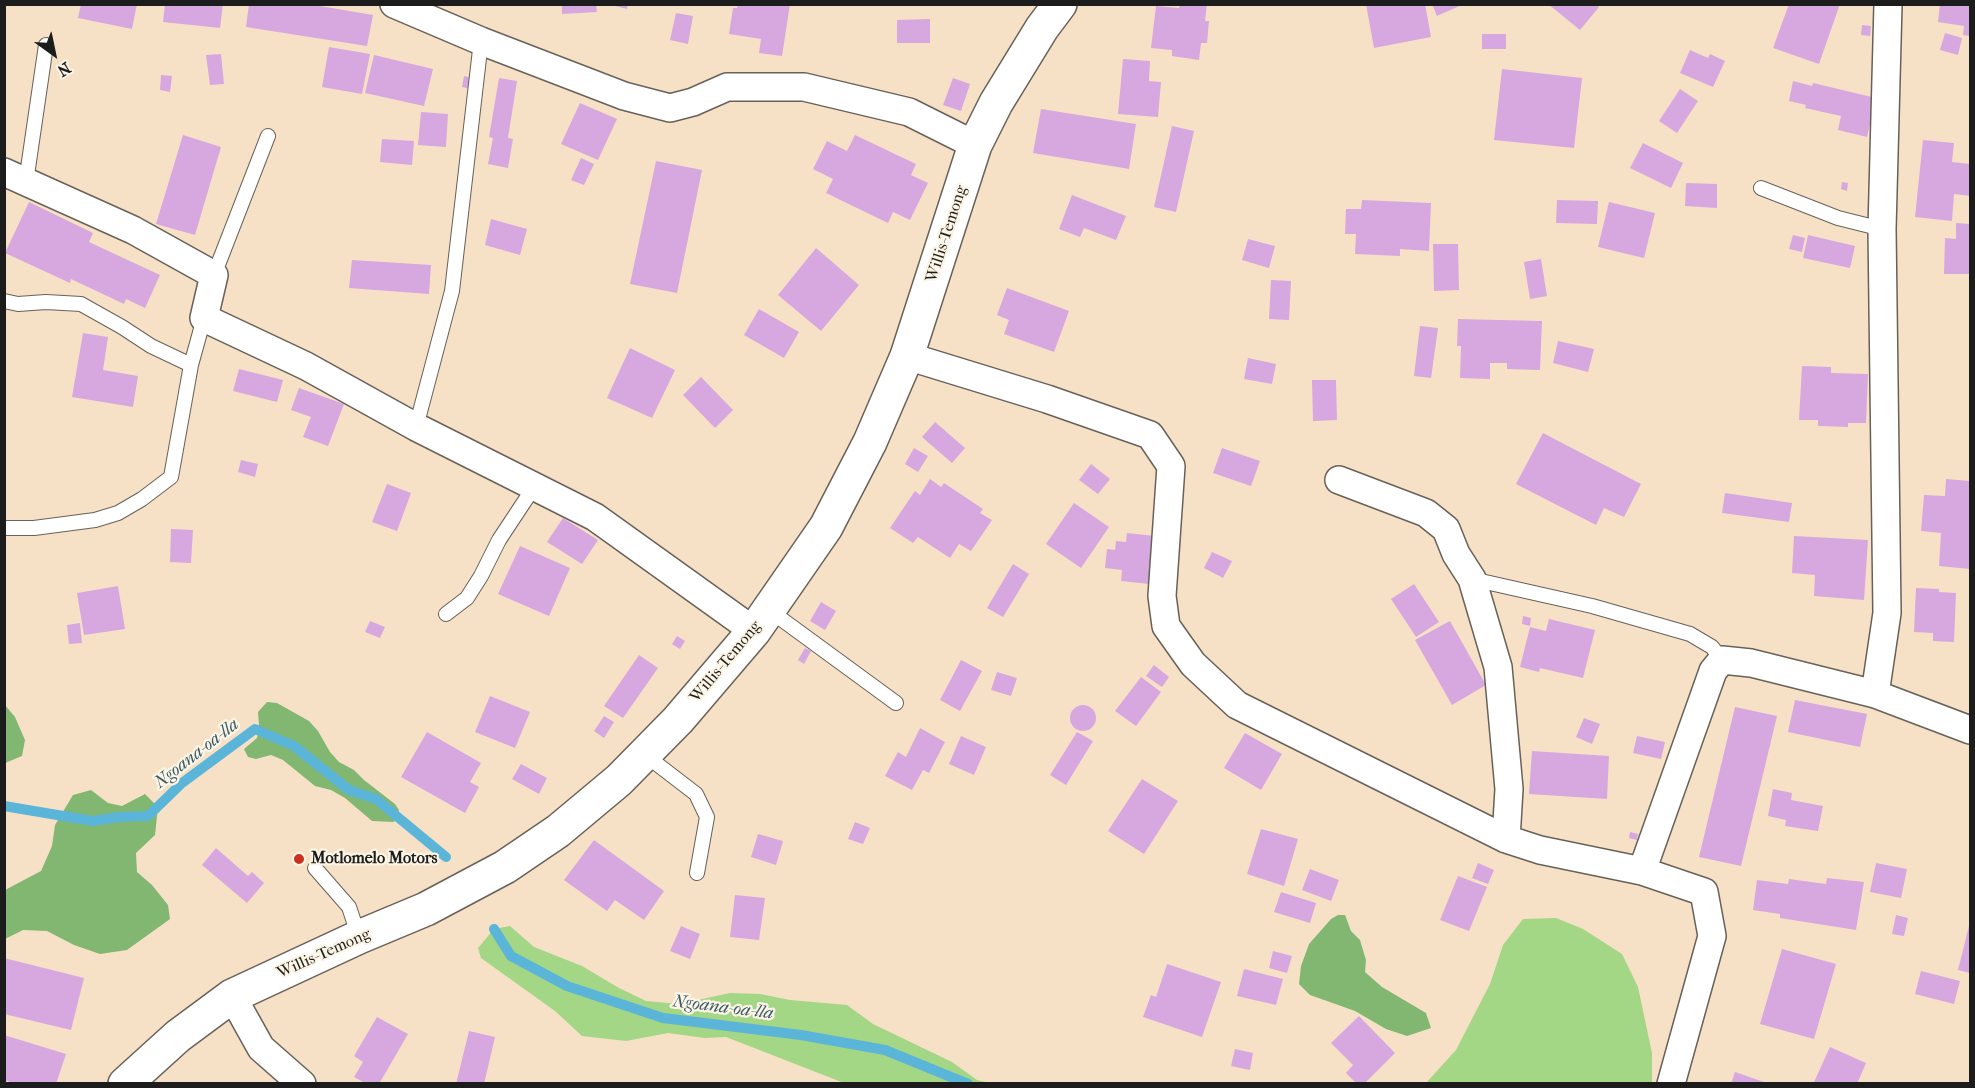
<!DOCTYPE html>
<html>
<head>
<meta charset="utf-8">
<style>
  body { margin:0 }
  #map { position:relative; width:1975px; height:1088px; overflow:hidden; background:#f6e1c7; font-family:"IM FELL French Canon",serif }
  canvas { display:block }
  .frame { position:absolute; inset:0; border:6px solid #1c1c1c; pointer-events:none }
  .north { position:absolute; left:24px; top:24px; width:60px; height:60px; -webkit-text-stroke:4px #fcf5e5; paint-order:stroke; rotate:147deg; font-size:16px; font-weight:700; line-height:24px; text-align:center; color:#1c1c1c }
  .north::after { content:''; display:block; margin:auto; width:21px; height:27px; background:#1c1c1c; clip-path:polygon(50% 0,100% 100%,50% 72%,0 100%) }
</style>
</head>
<body>
<div id="map">
<canvas width="1975" height="1088"></canvas>
<div class="frame"></div>
<div class="north">N</div>
</div>
<script>
const c = document.querySelector('canvas').getContext('2d');
c.lineJoin = 'round';
function fillPath(path, color) { c.fillStyle = color; c.fill(path, 'evenodd'); }
const poly = rows => new Path2D(rows.map(r => 'M' + r).join(''));
function trace(path, color, width, dash) { c.strokeStyle = color; c.lineWidth = width; c.lineCap = dash ? 'butt' : 'round'; c.setLineDash(dash || []); c.stroke(path); }
function write(font, color, halo, rows, align = 'center') {
  c.font = font + ' "IM FELL French Canon",serif'; c.lineWidth = 4.5; c.setLineDash([]); c.textBaseline = 'middle'; c.strokeStyle = halo; c.fillStyle = color; for (const [text, x, y, turn = 0] of rows) {
    c.save(); c.translate(x, y); c.rotate((+turn || 0) * Math.PI / 180); c.textAlign = isNaN(turn) ? turn : align; if (halo) c.strokeText(text, 0, 0); c.fillText(text, 0, 0); c.restore();
  }
}
const green = poly([
  [1556,918,1583,929,1622,954,1638,987,1652,1053,1652,1083,1426,1083,1456,1050,1490,984,1503,945,1523,919],
  [510,926,534,947,582,966,619,988,646,1001,679,1004,730,993,760,994,790,1000,847,1005,873,1024,952,1062,977,1080,990,1083,844,1083,726,1037,705,1038,668,1033,626,1041,582,1036,555,1011,481,958,478,948,494,929]
]);
const forest = poly([
  [267,702,277,703,309,721,318,731,330,752,339,762,354,770,364,780,395,804,399,810,394,822,372,821,345,798,331,790,315,786,283,760,271,755,256,759,248,757,244,749,257,738,259,725,258,712],
  [5,705,15,717,25,740,22,756,5,763],
  [91,790,108,803,122,806,145,794,158,807,155,835,136,853,137,872,152,885,168,905,170,919,127,950,100,954,74,945,47,931,23,930,5,939,5,890,41,871,52,846,55,825,73,795],
  [1338,915,1345,915,1351,931,1360,940,1366,960,1365,972,1382,987,1426,1013,1431,1028,1407,1036,1386,1029,1355,1011,1310,995,1299,984,1301,966,1309,944,1331,919]
]);
const stream = poly([
  [4,806,93,821,119,817,148,816,182,783,255,729,294,746,349,790,376,799,446,857],
  [494,929,511,956,567,986,663,1018,801,1035,885,1050,968,1084]
]);
const building = poly([
  [81,4,137,4,132,29,78,18],
  [165,4,223,4,220,28,163,22],
  [249,4,308,4,373,15,367,46,246,27],
  [562,4,596,4,597,12,562,14],
  [607,4,628,4,627,9],
  [738,4,790,4,782,56,759,53,761,39,729,34,733,8,737,8],
  [1180,4,1207,4,1205,21,1209,21,1207,43,1201,43,1199,60,1172,56,1172,50,1151,48,1156,6,1179,8],
  [1366,4,1425,4,1431,37,1374,48],
  [1432,4,1464,4,1437,16],
  [1548,4,1596,4,1599,7,1580,30],
  [1789,4,1840,4,1819,64,1773,48],
  [1940,4,1970,4,1970,36,1963,35,1964,26,1938,22],
  [676,13,693,16,688,44,670,40],
  [930,19,930,43,897,43,897,20],
  [1862,25,1871,26,1870,36,1861,35],
  [1945,33,1962,38,1958,55,1940,50],
  [1482,34,1506,34,1506,49,1482,49],
  [329,47,370,54,362,94,322,87],
  [1690,50,1708,58,1710,54,1725,61,1713,87,1680,73],
  [221,54,224,84,210,85,206,55],
  [374,55,433,69,424,106,365,93],
  [1123,59,1150,61,1149,81,1161,82,1158,117,1118,114],
  [1502,69,1582,78,1574,148,1494,140],
  [161,75,172,76,170,92,160,90],
  [464,76,473,78,471,89,462,87],
  [499,78,517,81,508,138,513,139,508,168,488,164,493,138,489,137],
  [953,78,970,84,961,111,943,105],
  [1793,81,1812,86,1813,83,1876,98,1867,137,1838,130,1841,116,1805,108,1806,105,1789,101],
  [1680,89,1698,101,1677,133,1659,121],
  [580,103,617,119,598,160,561,144],
  [1041,109,1136,124,1129,169,1033,153],
  [421,112,448,114,446,147,418,145],
  [1172,126,1194,131,1176,212,1154,207],
  [183,135,221,147,195,235,156,224],
  [855,135,916,164,911,175,928,183,910,220,893,212,888,223,826,193,833,179,813,169,827,141,847,151],
  [382,139,414,141,412,165,380,162],
  [1923,140,1954,143,1952,162,1970,164,1970,196,1954,194,1952,221,1915,217],
  [1643,143,1683,163,1671,188,1630,168],
  [581,158,594,164,584,185,571,180],
  [656,161,702,170,677,293,630,284],
  [1842,182,1848,183,1847,191,1841,189],
  [1686,183,1717,184,1717,208,1685,206],
  [1072,195,1126,216,1116,240,1084,228,1080,237,1059,229],
  [1362,200,1431,203,1429,251,1400,249,1400,256,1355,254,1356,234,1345,234,1346,209,1361,209],
  [1557,200,1598,201,1597,224,1556,223],
  [29,202,93,233,89,242,160,275,145,308,126,299,124,304,71,279,70,283,5,253],
  [1609,202,1655,213,1644,258,1598,247],
  [491,219,527,229,520,255,485,245],
  [1956,223,1970,224,1970,274,1944,274,1945,238,1956,239],
  [1793,235,1805,238,1802,252,1789,249],
  [1808,235,1855,246,1850,268,1803,258],
  [1248,239,1275,246,1269,268,1242,260],
  [1433,244,1458,244,1459,290,1434,291],
  [816,248,859,285,821,331,778,295],
  [1541,259,1547,296,1530,299,1524,262],
  [352,260,431,265,429,294,349,288],
  [1271,280,1291,281,1289,320,1269,319],
  [1007,288,1069,311,1054,352,1004,334,1009,320,997,315],
  [759,309,799,332,784,358,744,335],
  [1458,319,1542,321,1540,370,1507,369,1507,363,1490,363,1490,379,1460,378,1461,346,1457,346],
  [1420,326,1438,328,1431,378,1414,376],
  [83,333,108,337,103,370,138,376,133,407,72,397],
  [1558,341,1594,349,1588,372,1553,363],
  [630,348,675,370,652,418,607,398],
  [1248,358,1276,364,1272,384,1244,379],
  [1802,366,1831,367,1831,373,1868,374,1866,423,1848,423,1848,427,1818,426,1818,420,1799,420],
  [239,369,283,380,277,402,233,391],
  [701,377,733,410,715,428,683,395],
  [1312,380,1336,380,1337,420,1313,421],
  [299,388,344,404,328,446,303,437,311,417,291,410],
  [935,422,965,448,952,463,922,437],
  [1543,433,1641,484,1624,517,1604,508,1596,525,1516,484],
  [914,448,928,456,918,472,905,464],
  [1222,448,1260,461,1251,486,1213,473],
  [241,460,258,464,255,477,238,472],
  [1091,464,1110,479,1098,494,1079,480],
  [930,479,941,487,944,483,983,509,980,513,992,520,971,551,959,544,950,558,918,537,913,543,890,528,915,491,920,495],
  [1946,479,1970,481,1970,569,1939,566,1941,533,1921,531,1924,495,1945,496],
  [387,484,411,493,397,531,372,522],
  [1725,493,1792,503,1789,522,1722,513],
  [1074,503,1109,527,1081,568,1046,544],
  [563,518,598,540,582,564,547,542],
  [171,529,193,530,191,563,170,562],
  [1127,533,1155,536,1149,584,1121,581,1122,570,1105,568,1107,549,1115,550,1116,541,1126,542],
  [1794,536,1868,540,1864,600,1814,596,1815,575,1792,573],
  [520,546,570,568,549,616,498,594],
  [1212,552,1232,561,1223,578,1204,568],
  [1013,564,1029,574,1003,617,987,608],
  [1414,584,1439,622,1416,637,1391,599],
  [118,586,125,629,84,635,77,593],
  [1916,588,1939,589,1939,592,1956,593,1954,642,1933,641,1933,633,1914,632],
  [821,602,836,611,825,630,810,621],
  [1523,616,1531,618,1530,626,1522,624],
  [1549,619,1595,630,1583,678,1540,668,1539,672,1520,667,1530,627,1546,631],
  [370,621,385,627,380,638,365,632],
  [1450,621,1486,685,1452,705,1415,640],
  [80,623,82,643,69,644,67,625],
  [677,636,685,641,680,649,672,644],
  [805,648,811,651,804,664,798,660],
  [639,655,658,668,623,718,604,706],
  [961,660,982,671,960,711,940,700],
  [1154,665,1169,677,1162,687,1146,676],
  [997,672,1017,678,1011,696,991,690],
  [1141,677,1161,692,1136,726,1115,711],
  [490,696,530,712,515,748,475,732],
  [1795,700,1867,714,1860,747,1788,732],
  '1070 718a13 13 0 1 1 26 0a13 13 0 1 1-26 0Z',
  [1735,707,1777,716,1741,866,1699,857],
  [604,716,614,722,604,738,594,731],
  [1584,718,1600,724,1592,744,1576,737],
  [920,728,945,742,929,773,923,770,912,790,885,776,898,752,906,757],
  [427,732,481,763,470,782,479,787,465,813,401,777],
  [1077,732,1093,741,1066,785,1050,775],
  [1245,733,1282,754,1261,790,1224,768],
  [961,736,986,747,974,775,949,764],
  [1637,736,1665,742,1661,759,1633,753],
  [1532,751,1609,756,1607,799,1529,794],
  [521,764,547,778,539,794,512,779],
  [1142,779,1178,801,1144,854,1108,831],
  [1773,789,1792,793,1791,800,1823,806,1818,831,1785,826,1786,820,1768,816],
  [855,822,870,828,863,844,848,839],
  [1261,829,1298,839,1284,886,1247,874],
  [1630,832,1638,834,1637,840,1629,838],
  [758,834,783,841,776,865,751,857],
  [594,840,664,891,644,920,615,900,607,911,564,880],
  [216,848,248,876,252,872,264,883,247,903,202,865],
  [1478,863,1494,870,1488,884,1472,878],
  [1876,863,1907,869,1901,898,1870,892],
  [1310,869,1339,880,1331,901,1302,890],
  [1458,876,1487,887,1469,931,1440,920],
  [1827,878,1864,882,1856,930,1780,918,1780,914,1753,910,1757,880,1788,884,1789,879,1826,884],
  [1281,892,1316,903,1310,923,1274,912],
  [735,895,765,898,759,940,730,937],
  [1896,915,1908,918,1904,936,1892,934],
  [1970,922,1970,973,1958,970],
  [681,926,700,934,690,959,670,951],
  [1782,949,1836,964,1814,1039,1760,1024],
  [1273,951,1292,956,1287,973,1269,968],
  [4,958,84,978,71,1030,4,1014],
  [1167,964,1221,982,1202,1037,1143,1017,1151,995,1156,997],
  [1244,969,1283,979,1276,1005,1237,996],
  [1921,971,1960,981,1954,1004,1915,994],
  [1359,1016,1395,1053,1364,1084,1357,1084,1346,1073,1353,1065,1331,1043],
  [377,1017,408,1034,379,1084,367,1084,354,1077,363,1062,354,1056],
  [469,1031,495,1037,484,1084,456,1084],
  [4,1035,66,1054,56,1084,16,1084,4,1080],
  [1830,1047,1866,1063,1857,1084,1814,1082],
  [1235,1049,1253,1053,1250,1070,1231,1066],
  [1735,1072,1767,1083,1767,1084,1731,1084]
]);
const service = poly([
  [26,182,46,45],
  [1761,188,1838,218,1882,229],
  [214,275,268,136],
  [4,301,18,304,46,302,81,304,122,327,151,346,191,365],
  [416,427,452,291,481,41],
  [4,528,34,528,95,520,118,513,142,499,171,477,191,365,204,318],
  [1472,579,1592,606,1690,634,1712,647,1722,660],
  [769,610,896,703],
  [446,614,467,598,481,576,499,540,534,487],
  [644,754,696,794,707,817,697,873],
  [315,868,349,907,359,937]
]);
const minor = poly([
  [394,4,481,41,624,96,670,108,693,102,727,87,804,87,909,112,975,145],
  [4,172,133,230,214,275,204,318,306,366,416,427,595,517,754,631],
  [907,356,1047,399,1150,435,1171,466,1162,596,1166,626,1193,664,1237,705,1506,839,1540,850,1642,871,1704,892,1712,936,1671,1084],
  [1339,480,1426,513,1446,529,1456,554,1472,579,1498,667,1509,789,1506,839],
  [1875,694,1887,613,1882,229,1888,4],
  [1642,871,1713,671,1722,660,1751,663,1875,694,1970,730],
  [232,996,261,1048,302,1084]
]);
const secondary = poly([
  [125,1084,178,1036,232,996,359,937,426,909,505,867,558,831,619,780,678,720,754,631,826,527,870,442,907,356,975,145,996,103,1042,28,1060,4]
]);
const markers = [
  [299,859,6,"#c8321e"]
];
const streetNames = [
  ["Willis-Temong",947,234,-72],
  ["Willis-Temong",726,662,-50],
  ["Willis-Temong",324,954,-24]
];
const poiNames = [
  ["Motlomelo Motors",311,859]
];
const waterNames = [
  ["Ngoana-oa-lla",197,754,-38],
  ["Ngoana-oa-lla",723,1008,7]
];
fillPath(green, '#a3d685');
fillPath(forest, '#82b772');
trace(stream, '#5bb5d8', 10);
fillPath(building, '#d7a8df');
trace(service, '#686158', 16);
trace(minor, '#686158', 30);
trace(secondary, '#686158', 36);
trace(service, '#fff', 14);
trace(minor, '#fff', 27);
trace(secondary, '#fff', 33);
for (const [x, y, r, color] of markers) { const dot = new Path2D(); dot.arc(x, y, r, 0, 2 * Math.PI); c.fillStyle = color; c.fill(dot); trace(dot, '#fcf5e5', 2); }
write('16px', '#1c1c1c', '#fcf5e5', streetNames);
write('bold 16px', '#1c1c1c', '#fcf5e5', poiNames, 'left');
write('italic 18px', '#355967', '#fcf5e5', waterNames);
</script>
</body>
</html>
